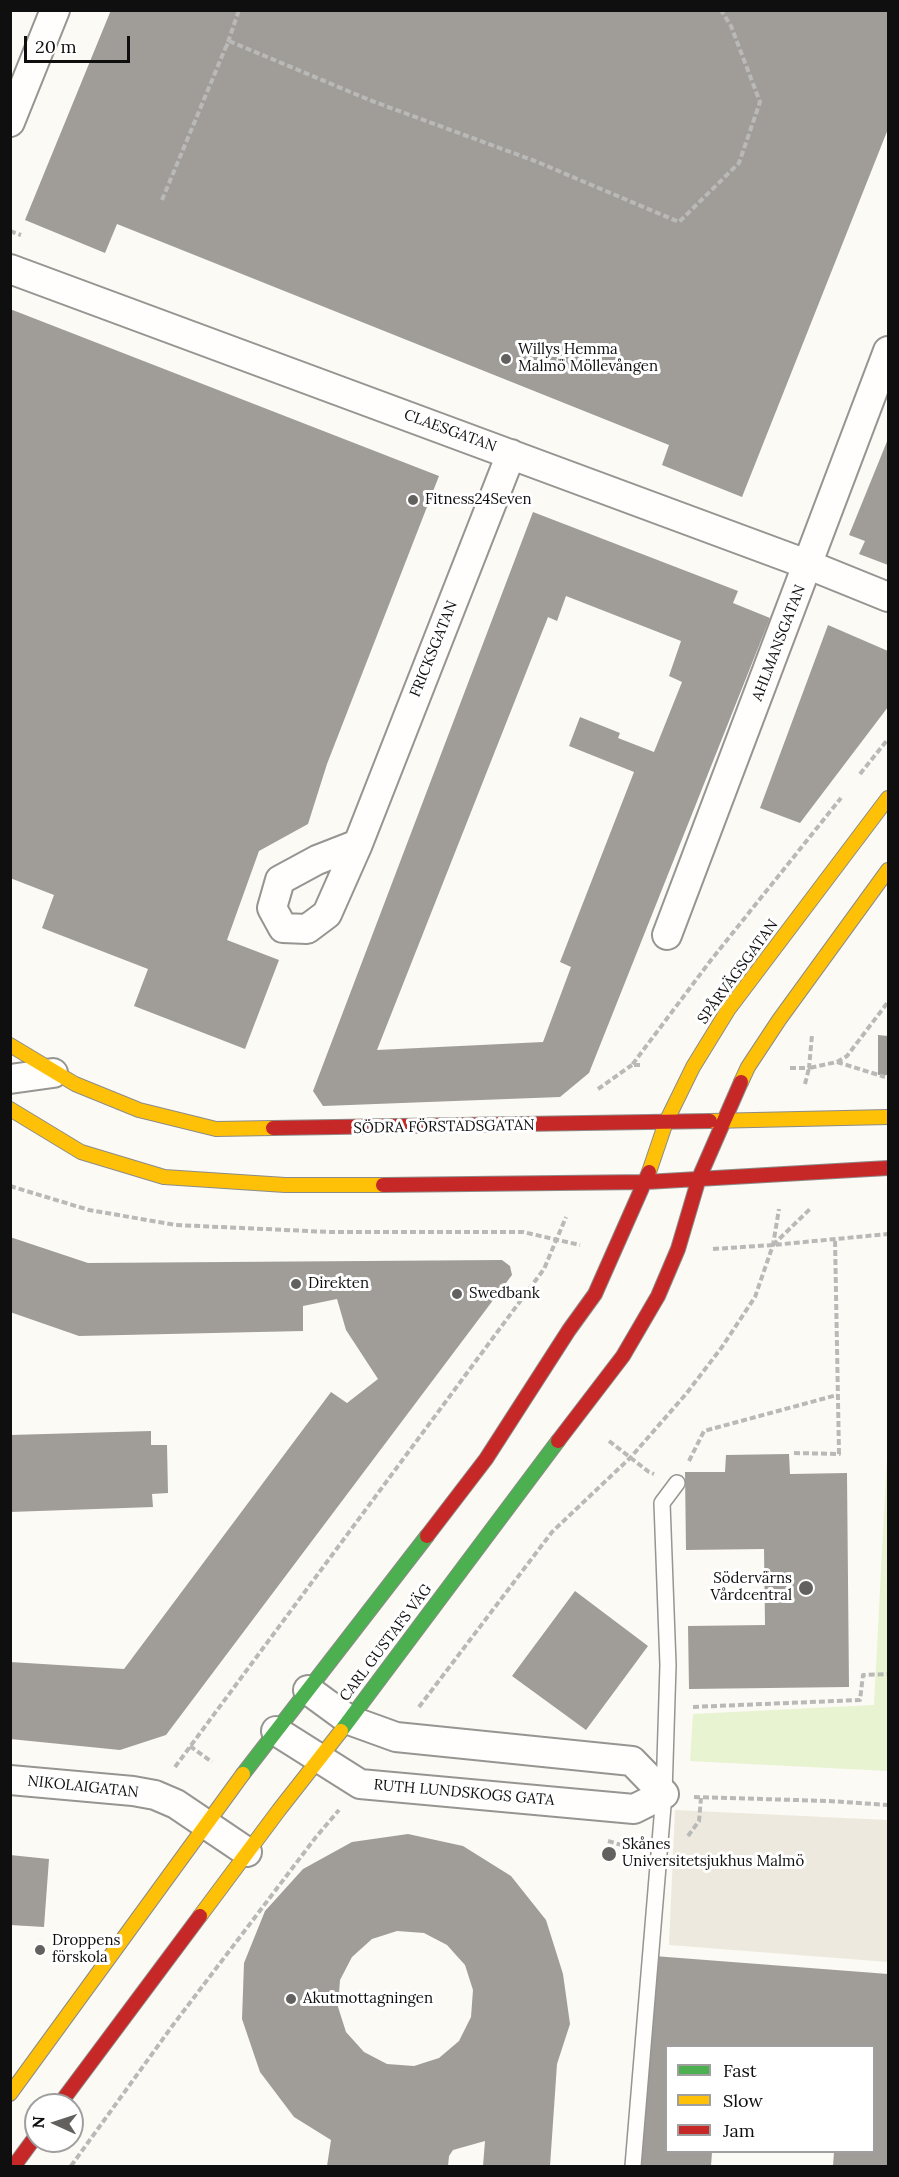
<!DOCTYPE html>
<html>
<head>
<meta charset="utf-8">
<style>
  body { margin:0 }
  #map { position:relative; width:899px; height:2177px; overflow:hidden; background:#fcfaf4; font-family:Lora,serif }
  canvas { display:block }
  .frame { position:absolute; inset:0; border:12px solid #0f0f0f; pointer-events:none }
  .legend { position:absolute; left:665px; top:2045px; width:210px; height:108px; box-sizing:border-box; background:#fff; border:2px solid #9f9f9f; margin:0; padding:8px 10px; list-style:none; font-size:18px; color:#0f0f0f }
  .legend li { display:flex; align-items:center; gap:12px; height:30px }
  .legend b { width:30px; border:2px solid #9f9f9f }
  .north { position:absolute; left:24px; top:2093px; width:60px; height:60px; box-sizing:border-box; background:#fff; border:2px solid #9f9f9f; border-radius:50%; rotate:273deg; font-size:16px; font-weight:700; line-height:24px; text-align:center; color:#0f0f0f }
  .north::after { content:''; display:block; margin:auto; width:21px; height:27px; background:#62615f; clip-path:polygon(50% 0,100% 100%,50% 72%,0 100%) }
  .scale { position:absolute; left:24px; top:36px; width:106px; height:27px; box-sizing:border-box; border:3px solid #0f0f0f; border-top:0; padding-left:8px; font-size:18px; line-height:21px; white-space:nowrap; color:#0f0f0f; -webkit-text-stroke:4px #fff; paint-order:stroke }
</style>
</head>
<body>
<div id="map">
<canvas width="899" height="2177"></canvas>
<div class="frame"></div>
<ul class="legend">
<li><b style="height:8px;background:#4caf50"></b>Fast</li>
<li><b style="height:8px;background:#ffc107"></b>Slow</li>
<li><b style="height:8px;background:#c62828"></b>Jam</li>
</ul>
<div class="north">N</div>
<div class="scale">20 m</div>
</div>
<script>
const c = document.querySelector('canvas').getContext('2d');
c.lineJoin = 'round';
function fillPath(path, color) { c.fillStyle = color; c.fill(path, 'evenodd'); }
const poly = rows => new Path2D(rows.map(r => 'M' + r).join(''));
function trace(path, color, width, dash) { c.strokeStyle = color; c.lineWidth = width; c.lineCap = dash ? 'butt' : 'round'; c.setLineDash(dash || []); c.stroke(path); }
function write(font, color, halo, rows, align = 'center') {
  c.font = font + ' Lora,serif'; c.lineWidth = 6; c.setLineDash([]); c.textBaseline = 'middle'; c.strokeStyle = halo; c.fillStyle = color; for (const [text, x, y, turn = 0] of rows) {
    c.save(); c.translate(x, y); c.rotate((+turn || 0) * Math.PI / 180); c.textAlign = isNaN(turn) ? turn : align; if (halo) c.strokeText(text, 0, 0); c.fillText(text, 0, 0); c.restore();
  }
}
const green = poly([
  [888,1437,888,1771,690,1761,693,1714,874,1705]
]);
const plaza = poly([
  [675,1810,888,1820,888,1962,669,1945]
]);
const building = poly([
  [111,10,888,10,888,129,742,497,662,465,669,445,117,224,105,253,25,220],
  [10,309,439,476,327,764,308,824,259,851,227,940,279,960,245,1049,134,1006,148,969,42,928,54,895,10,878],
  [888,439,888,565,859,554,865,541,849,535],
  [533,512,738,591,733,603,770,618,589,1073,560,1097,323,1106,313,1091],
  [566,596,681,641,669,676,682,682,654,752,618,738,620,733,580,717,569,746,634,772,560,962,571,967,543,1042,377,1050,548,617,557,621],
  [828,625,888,651,888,707,800,823,760,808],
  [878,1035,888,1036,888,1075,878,1075],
  [10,1237,88,1263,502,1260,510,1266,512,1275,166,1735,120,1750,10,1739,10,1662,124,1669,331,1392,347,1403,378,1379,346,1330,337,1299,303,1306,303,1331,79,1336,10,1312],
  [151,1431,151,1445,167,1445,168,1493,152,1494,153,1507,10,1512,10,1435],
  [789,1454,790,1474,847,1473,849,1687,689,1689,688,1626,765,1625,764,1549,686,1550,685,1472,725,1472,726,1455],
  [575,1591,648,1646,586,1730,512,1676],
  [408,1834,463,1846,511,1876,546,1920,563,1974,570,2024,557,2064,550,2166,483,2166,485,2141,453,2150,449,2156,448,2166,327,2166,331,2140,294,2117,260,2072,242,2019,244,1963,265,1911,303,1869,352,1842],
  [397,1931,424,1933,447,1945,465,1965,473,1990,471,2017,459,2041,439,2058,414,2066,387,2064,364,2052,346,2032,338,2007,340,1980,352,1957,372,1939],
  [10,1855,49,1859,44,1927,10,1925],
  [654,1956,888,1974,888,2166,833,2166,834,2152,874,2152,873,2046,666,2046,666,2151,712,2152,711,2166,638,2166]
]);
const path = poly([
  [228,42,239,10],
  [225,49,229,41,372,101,535,161,679,222,739,163,760,102,731,26,721,10],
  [162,200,225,49],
  [10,231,21,235],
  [860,774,888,739],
  [837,1062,885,1077],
  [640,1065,632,1065,711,960,841,798],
  [790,1068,809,1068,812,1035],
  [805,1084,809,1068,837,1062,847,1056,888,1002],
  [598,1089,632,1065],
  [10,1186,89,1210,176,1225,330,1232,523,1232,580,1245],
  [773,1245,811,1208],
  [713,1249,773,1245,888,1234],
  [609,1441,649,1472,654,1474],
  [794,1453,839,1454,835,1239],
  [689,1461,704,1431,837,1395],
  [419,1707,552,1532,631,1457,686,1394,722,1347,755,1297,773,1245,779,1209],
  [693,1707,860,1700,863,1675,888,1674],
  [190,1746,212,1762],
  [175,1767,544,1269,566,1217],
  [694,1797,829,1801,888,1805],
  [688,1836,699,1821,701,1798],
  [608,1841,635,1849],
  [71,2166,173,2025,316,1837,339,1810]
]);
const lane = poly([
  [633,2166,664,1794,668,1665,662,1503,677,1483]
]);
const street = poly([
  [10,122,55,10],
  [10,269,809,565,888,597],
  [358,844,317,860,280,880,272,908,283,928,307,929,327,914,358,844,511,454],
  [667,935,888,351],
  [10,1079,53,1073],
  [276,1731,360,1784,634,1809,664,1794,632,1761,396,1737,349,1720,308,1690],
  [10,1780,133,1791,155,1795,176,1804,247,1852]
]);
const fast = poly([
  [341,1731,558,1441],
  [243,1774,427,1536]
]);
const slow = poly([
  [10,1045,75,1084,139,1110,216,1129,273,1128],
  [741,1082,748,1067,779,1020,888,870],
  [10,1109,81,1152,164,1177,285,1185,383,1185],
  [710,1121,888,1117],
  [649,1172,666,1122,693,1067,728,1010,888,798],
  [200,1916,279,1810,341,1731],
  [10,2094,243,1774]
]);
const jam = poly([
  [273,1128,710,1121],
  [383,1185,646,1182,888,1168],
  [558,1441,623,1356,658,1296,678,1249,699,1178,741,1082],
  [427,1536,486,1459,569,1330,595,1294,649,1172],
  [59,2105,200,1916],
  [14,2166,36,2136]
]);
const markers = [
  [506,359,6,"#62615f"],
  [413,500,6,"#62615f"],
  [296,1284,6,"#62615f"],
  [457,1294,6,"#62615f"],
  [806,1588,8,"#62615f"],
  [609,1854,8,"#62615f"],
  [40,1950,6,"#62615f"],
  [291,1999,6,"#62615f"]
];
const poiNames = [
  ["Willys Hemma",518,350],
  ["Malmö Möllevången",518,367],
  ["Fitness24Seven",425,500],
  ["Direkten",308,1284],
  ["Swedbank",469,1294],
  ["Södervärns",792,1579,"right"],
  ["Vårdcentral",792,1596,"right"],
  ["Skånes",622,1845],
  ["Universitetsjukhus Malmö",622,1862],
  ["Droppens",52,1941],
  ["förskola",52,1958],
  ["Akutmottagningen",303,1999]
];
const streetNames = [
  ["CLAESGATAN",450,431,20],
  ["AHLMANSGATAN",779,643,-69],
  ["FRICKSGATAN",434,649,-68],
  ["SPÅRVÄGSGATAN",738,972,-54],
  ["SÖDRA FÖRSTADSGATAN",444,1127,-1],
  ["CARL GUSTAFS VÄG",386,1643,-53],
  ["NIKOLAIGATAN",83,1787,6],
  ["RUTH LUNDSKOGS GATA",464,1793,5]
];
fillPath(green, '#e7f3d1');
fillPath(plaza, '#ede9df');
fillPath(building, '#a09d99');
trace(lane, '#969592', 18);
trace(street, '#969592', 32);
trace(fast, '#8c8b89', 16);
trace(slow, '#8c8b89', 16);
trace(jam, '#8c8b89', 16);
trace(path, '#b9b9b8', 4, [6, 3]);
trace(lane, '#fffefd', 15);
trace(street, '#fffefd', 28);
trace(fast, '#4caf50', 14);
trace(slow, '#ffc107', 14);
trace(jam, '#c62828', 14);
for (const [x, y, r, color] of markers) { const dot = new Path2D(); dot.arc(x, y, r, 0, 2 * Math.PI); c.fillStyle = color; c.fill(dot); trace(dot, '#fff', 2); }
write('15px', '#0f0f0f', '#fff', poiNames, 'left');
write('15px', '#0f0f0f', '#fff', streetNames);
</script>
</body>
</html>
